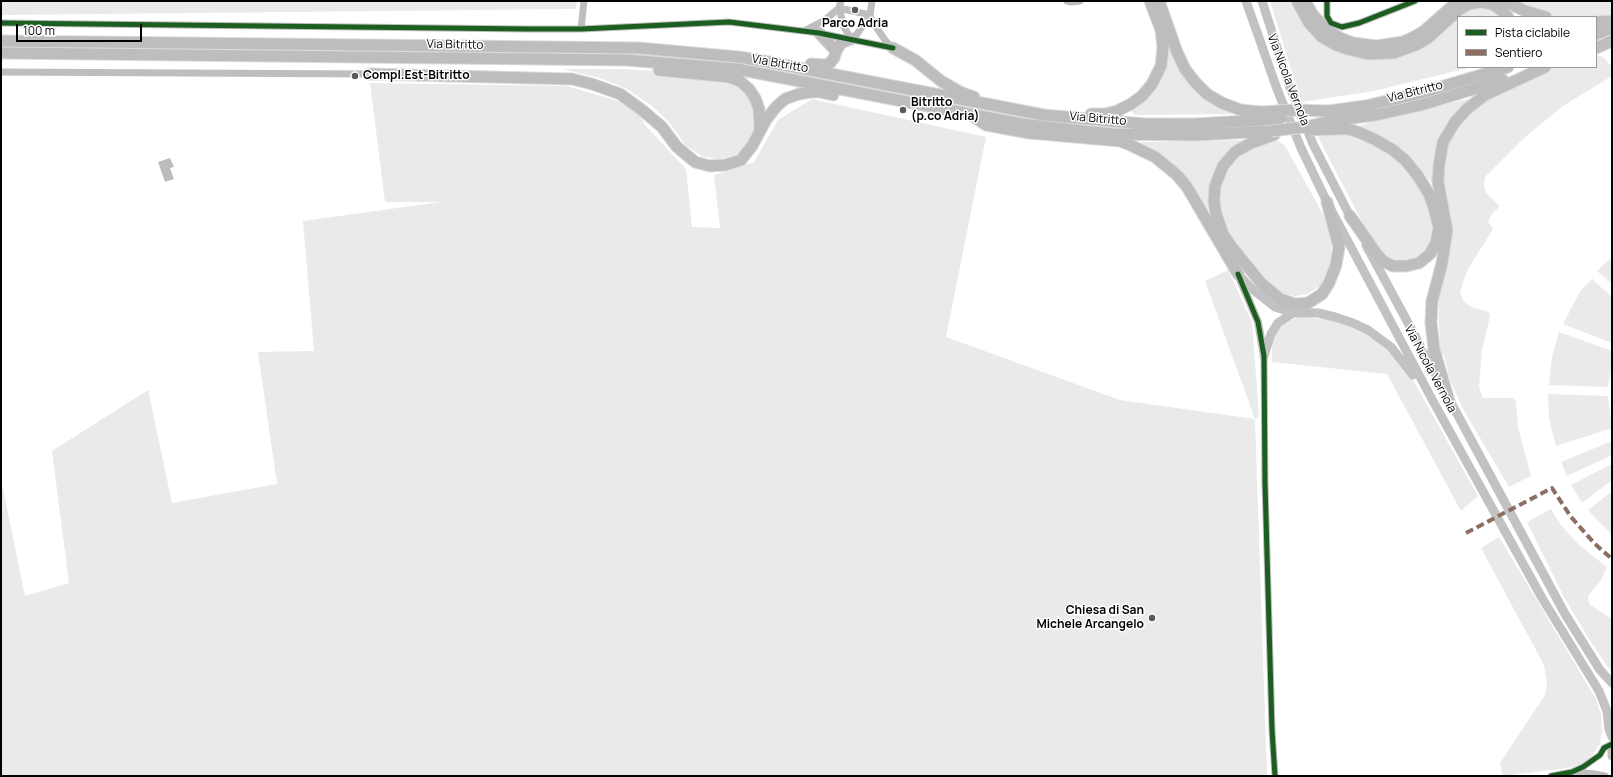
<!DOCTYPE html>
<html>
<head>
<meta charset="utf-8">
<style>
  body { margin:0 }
  #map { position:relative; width:1613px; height:777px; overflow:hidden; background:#fff; font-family:Manrope,sans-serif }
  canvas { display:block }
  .frame { position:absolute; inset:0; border:2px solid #000; pointer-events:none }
  .legend { position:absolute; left:1457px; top:16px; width:140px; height:52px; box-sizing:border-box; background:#fff; border:1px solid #999; margin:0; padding:5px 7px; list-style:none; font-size:12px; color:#000 }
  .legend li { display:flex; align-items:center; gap:8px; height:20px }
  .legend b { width:20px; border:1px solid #999 }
  .scale { position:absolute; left:16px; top:24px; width:126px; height:18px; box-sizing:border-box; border:2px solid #000; border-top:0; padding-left:5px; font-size:12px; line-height:14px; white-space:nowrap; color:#000; -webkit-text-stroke:3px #fff; paint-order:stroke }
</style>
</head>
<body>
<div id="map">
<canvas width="1613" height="777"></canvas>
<div class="frame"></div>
<ul class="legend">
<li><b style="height:5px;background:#1b5e20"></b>Pista ciclabile</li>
<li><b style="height:5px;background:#8d6e63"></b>Sentiero</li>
</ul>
<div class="scale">100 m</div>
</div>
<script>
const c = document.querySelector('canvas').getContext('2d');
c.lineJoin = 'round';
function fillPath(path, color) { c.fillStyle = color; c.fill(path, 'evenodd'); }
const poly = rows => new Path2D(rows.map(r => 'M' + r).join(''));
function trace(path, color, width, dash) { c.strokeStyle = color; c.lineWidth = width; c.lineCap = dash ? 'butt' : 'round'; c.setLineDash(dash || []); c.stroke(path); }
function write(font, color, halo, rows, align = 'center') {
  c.font = font + ' Manrope,sans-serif'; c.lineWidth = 3; c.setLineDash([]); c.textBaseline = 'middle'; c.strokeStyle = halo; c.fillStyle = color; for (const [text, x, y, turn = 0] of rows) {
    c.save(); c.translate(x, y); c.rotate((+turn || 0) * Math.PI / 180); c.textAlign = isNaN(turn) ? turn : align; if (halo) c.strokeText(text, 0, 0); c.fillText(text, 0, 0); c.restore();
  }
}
const green = poly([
  [1,1,577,1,576,9,1,15],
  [1270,1,1293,1,1357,56,1467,9,1489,6,1503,17,1458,17,1458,67,1472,67,1374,91,1301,102],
  [1512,1,1612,1,1612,15,1596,17,1556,16,1536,11],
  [1163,27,1180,68,1236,113,1231,114,1135,115,1132,113,1132,108,1151,93],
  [1596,55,1603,57,1612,67,1612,76,1563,106,1524,138,1485,177,1484,185,1486,193,1500,206,1492,214,1488,222,1493,229,1468,269,1462,285,1460,293,1464,302,1474,308,1489,312,1490,316,1482,350,1479,387,1483,398,1513,398,1516,401,1518,427,1531,476,1509,487,1463,409,1450,380,1444,355,1440,353,1438,298,1451,217,1443,197,1442,154,1467,109,1550,67,1596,67],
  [563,69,618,69,704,73,740,81,759,109,752,146,738,154,717,160,702,156,686,146,669,122,652,106,627,89,600,78],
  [370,83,567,86,621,102,640,112,644,124,686,169,692,227,720,228,714,175,754,162,778,120,812,99,986,137,946,337,1120,400,1255,419,1205,281,1228,270,1252,322,1259,416,1255,419,1267,776,1,776,1,479,25,596,69,583,52,451,148,390,172,503,277,484,258,352,314,351,303,221,441,202,385,202],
  [1472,98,1435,160,1432,183,1407,154,1393,144,1357,127,1374,121],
  [1343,129,1385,145,1421,186,1438,231,1423,255,1404,260,1392,259,1385,256,1372,241,1318,137],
  [1247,140,1232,152,1210,209,1208,210,1187,180,1174,167,1140,142],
  [1278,141,1285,146,1328,223,1332,238,1331,259,1325,283,1307,294,1295,296,1285,294,1274,289,1244,257,1221,218,1218,187,1224,175,1243,153,1258,146],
  [1612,257,1612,284,1597,271],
  [1592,279,1612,297,1612,343,1563,324,1581,290],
  [1300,317,1335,320,1355,327,1383,345,1409,373,1478,496,1461,511,1387,374,1272,362,1272,346,1276,333,1282,326,1291,320],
  [1559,332,1612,351,1612,365,1608,387,1549,385,1552,357],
  [1548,394,1608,396,1612,428,1556,446,1549,419],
  [1612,441,1612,455,1567,476,1561,462],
  [1612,464,1612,480,1582,503,1571,485],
  [1612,491,1612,535,1588,510],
  [1551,509,1560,524,1579,545,1607,567,1601,580,1588,596,1589,604,1612,619,1612,673,1589,639,1564,597,1527,522],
  [1499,537,1596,699,1601,714,1602,732,1600,744,1589,760,1574,767,1504,776,1502,773,1500,763,1545,695,1547,683,1544,665,1481,548]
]);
const water = poly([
  [170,158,174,167,170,168,174,179,165,182,158,162]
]);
const minor = poly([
  [841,1,839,8,844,27,851,39],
  [1067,1,1071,2,1080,1],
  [1327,1,1327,16,1331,23,1342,27,1359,23,1415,1],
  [839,8,870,15],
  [870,15,872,21,885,40,892,48],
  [1,23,528,29,581,29,729,22,819,33,893,48],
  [581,29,584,1],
  [804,31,825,20,839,8],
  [851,39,857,34,870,15,872,1],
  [1,72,369,74],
  [1264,356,1265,483,1272,730,1275,776],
  [1573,772,1595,774,1605,776],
  [1551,776,1572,772,1583,767,1600,755,1604,748,1612,744]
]);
const tertiary = poly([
  [1239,277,1258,322,1264,356]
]);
const secondary = poly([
  [1246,1,1277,89,1301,148,1327,202,1434,403,1542,598,1599,691,1607,711,1609,729,1612,737],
  [1262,1,1289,85,1313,144,1353,222],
  [1366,245,1565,614,1600,670,1612,683],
  [1238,274,1252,289,1275,307,1293,313,1318,313,1335,317,1353,323,1368,330,1391,347,1413,375],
  [1264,356,1271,334,1278,323,1293,313],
  [1612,751,1612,756]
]);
const trunk = poly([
  [1159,1,1177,52,1185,69,1195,82,1207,94,1222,103,1241,110,1261,112],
  [1297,1,1309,23,1322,37,1336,45,1351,50,1368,54,1394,53,1418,44,1428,38,1460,9,1469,4,1481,2,1492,4,1501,10,1508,17],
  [1305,1,1313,15,1327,30,1340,38,1353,43,1377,46,1403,42,1414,37,1424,31,1458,1],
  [1504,1,1525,11,1546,17],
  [1596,22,1612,21],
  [819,33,836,51],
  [1596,34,1612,28],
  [1,41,639,48,739,57,763,61,1044,115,1145,124,1195,124,1263,120],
  [893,48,915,60,941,81,960,92,974,97],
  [1596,48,1612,41],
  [1,53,626,60,737,69,1021,124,1083,131,1113,134,1196,135,1271,131],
  [811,64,826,65,830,63,834,58,836,51,841,43,851,39],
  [659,70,729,77,740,81,749,89,755,98,759,109,760,131],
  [369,74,572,79,592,84,620,94,642,110,662,127,677,147,695,162,710,166,725,165,741,160,752,146,766,120,776,107,785,99,799,94,810,92,820,92,833,95],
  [1329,111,1365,106,1417,94,1508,67],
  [1091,114,1105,114,1117,111,1131,104,1142,96,1152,84,1161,66,1163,47,1161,30,1150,1],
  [974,117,986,125,1029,133,1120,141,1128,144,1155,157,1177,175,1187,187,1238,274],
  [1335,120,1376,115,1421,105,1503,80],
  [1337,129,1348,129,1358,132,1374,139,1393,150,1405,160,1418,176,1429,194,1434,208,1439,228,1436,243,1430,254,1419,263,1406,266,1393,266,1383,261,1376,253,1350,216],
  [1274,135,1251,143,1235,152,1223,166,1215,186,1214,201,1216,214,1223,234,1231,246,1261,283,1280,299,1295,304,1308,303,1322,294,1329,283,1336,265,1339,247,1327,202],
  [1449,401,1434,349,1431,323,1432,301,1442,263,1447,230,1438,182,1439,165,1443,142,1455,122,1467,109,1485,95,1545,67]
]);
const trunkBridge = poly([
  [1261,112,1295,110,1329,111],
  [1263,120,1281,118],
  [1310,130,1337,129],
  [1271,131,1305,127,1335,120]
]);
const quiet = poly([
  [1466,533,1552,488,1571,517,1595,544,1612,559]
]);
const cycleway = poly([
  [1327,1,1327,16,1331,23,1342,27,1359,23,1415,1],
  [1,23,528,29,581,29,729,22,819,33,893,48],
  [1238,274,1258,322,1264,356,1265,483,1272,730,1275,776],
  [1551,776,1572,772,1583,767,1600,755,1604,748,1612,744]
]);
const markers = [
  [855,10,4,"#595959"],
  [355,76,4,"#595959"],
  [903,110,4,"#595959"],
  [1152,618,4,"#595959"]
];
const poiNames = [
  ["Parco Adria",855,24,"center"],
  ["Compl.Est-Bitritto",363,76],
  ["Bitritto",911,103],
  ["(p.co Adria)",911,117],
  ["Chiesa di San",1144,611,"right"],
  ["Michele Arcangelo",1144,625,"right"]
];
const streetNames = [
  ["Via Bitritto",455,45,1],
  ["Via Bitritto",780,64,10],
  ["Via Nicola Vernola",1288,80,69],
  ["Via Bitritto",1415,92,-14],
  ["Via Bitritto",1098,119,5],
  ["Via Nicola Vernola",1430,369,62]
];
fillPath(green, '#eaeaea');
fillPath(water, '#bcbcbc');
trace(trunk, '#dbdbdb', 13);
trace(minor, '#bebebe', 7);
trace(tertiary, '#bebebe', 8);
trace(secondary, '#c2c2c2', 9);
trace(trunk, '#bdbdbd', 11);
trace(trunkBridge, '#dbdbdb', 13, []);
trace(trunkBridge, '#bdbdbd', 11);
trace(quiet, '#8d6e63', 4, [8, 4]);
trace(cycleway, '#1b5e20', 5);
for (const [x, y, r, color] of markers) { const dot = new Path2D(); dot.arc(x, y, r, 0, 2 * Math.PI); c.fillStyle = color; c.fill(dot); trace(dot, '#fff', 1.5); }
write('bold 12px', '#000', '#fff', poiNames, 'left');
write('12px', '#000', '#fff', streetNames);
</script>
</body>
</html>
